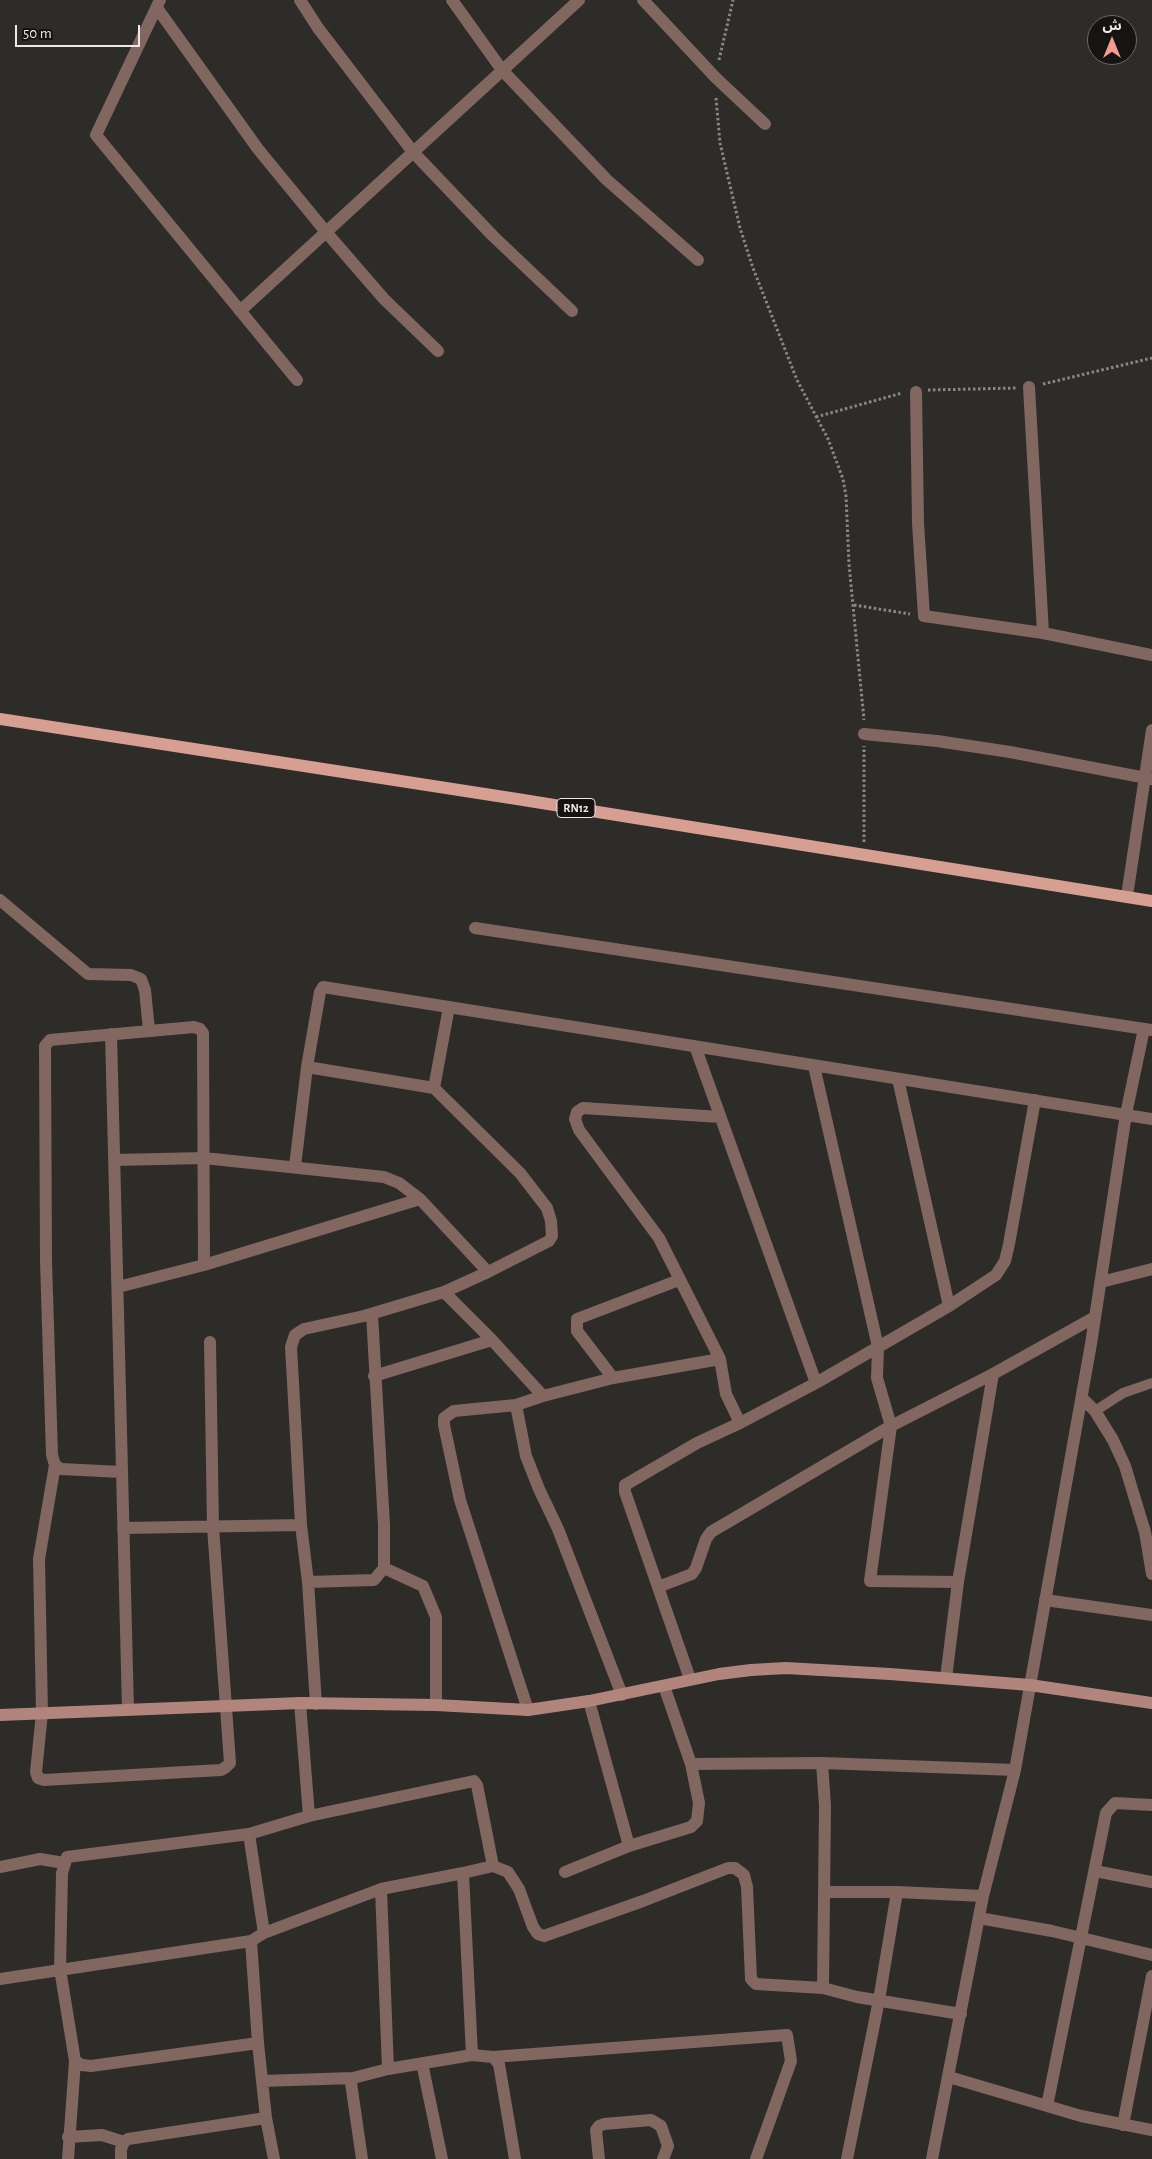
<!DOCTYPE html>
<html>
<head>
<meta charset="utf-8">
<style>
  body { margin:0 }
  #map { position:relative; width:1152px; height:2159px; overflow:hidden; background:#2d2c29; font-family:"Alegreya Sans","Noto Sans Arabic",sans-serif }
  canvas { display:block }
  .north { position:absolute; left:1087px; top:15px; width:50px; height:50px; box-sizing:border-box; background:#151413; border:1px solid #6b6a68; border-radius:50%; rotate:0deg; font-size:14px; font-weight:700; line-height:20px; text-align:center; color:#ebeae8 }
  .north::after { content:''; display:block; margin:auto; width:18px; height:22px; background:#f59c92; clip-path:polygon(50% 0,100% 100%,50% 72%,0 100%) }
  .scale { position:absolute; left:15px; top:25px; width:125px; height:22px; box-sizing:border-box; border:2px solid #ebeae8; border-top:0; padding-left:6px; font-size:15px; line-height:18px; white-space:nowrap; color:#ebeae8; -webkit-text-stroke:4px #151413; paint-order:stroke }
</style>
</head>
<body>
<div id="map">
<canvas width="1152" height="2159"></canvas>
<div class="north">ش</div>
<div class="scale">50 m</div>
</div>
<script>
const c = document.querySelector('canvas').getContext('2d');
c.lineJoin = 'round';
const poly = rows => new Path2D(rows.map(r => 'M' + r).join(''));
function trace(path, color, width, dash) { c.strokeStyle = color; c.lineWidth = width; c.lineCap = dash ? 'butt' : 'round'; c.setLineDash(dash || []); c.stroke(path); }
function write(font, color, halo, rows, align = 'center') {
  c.font = font + ' "Alegreya Sans",sans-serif'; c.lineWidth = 4.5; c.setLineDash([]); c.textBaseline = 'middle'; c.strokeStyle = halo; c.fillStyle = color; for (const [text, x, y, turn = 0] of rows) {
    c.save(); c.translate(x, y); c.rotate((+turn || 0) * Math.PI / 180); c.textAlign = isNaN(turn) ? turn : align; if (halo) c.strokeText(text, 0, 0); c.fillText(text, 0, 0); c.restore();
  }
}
const path = poly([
  [719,60,733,0],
  [716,98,720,143,740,228,753,268,797,380,828,439,843,479,846,496,849,564,864,720],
  [1043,384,1152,358],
  [928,390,1017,388],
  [816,417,902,393],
  [854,605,910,614],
  [864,842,864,746]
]);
const lane = poly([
  [1095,1411,1123,1393,1152,1383]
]);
const street = poly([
  [160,0,96,135,297,380],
  [300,0,318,28,413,152,493,236,572,311],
  [452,0,502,70,607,180,698,260],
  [643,0,716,78,765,124],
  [157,8,258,149,326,232,384,299,438,351],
  [240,311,579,0],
  [1029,387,1043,633],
  [916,392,918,523,924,616,1043,633,1152,655],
  [864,734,937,741,1010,752,1152,779],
  [1127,896,1152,730],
  [0,900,88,974,131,975,141,979,145,990,149,1030],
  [475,928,1152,1030],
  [111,1034,128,1709],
  [695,1046,816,1383],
  [814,1066,878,1347,877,1378,891,1426,870,1581,958,1582],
  [307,1067,434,1088,520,1173,547,1208,551,1221,552,1236,549,1241,488,1272,420,1199],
  [898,1079,949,1306],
  [434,1088,449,1007],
  [720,1117,583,1108,577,1112,575,1119,579,1130,659,1238,720,1359,726,1394,740,1423],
  [115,1160,204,1158,384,1177,399,1183,420,1199,204,1265],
  [295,1166,307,1067,320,992,323,987,1152,1119],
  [1101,1282,1152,1269],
  [118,1287,204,1265,203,1033,200,1029,194,1027,50,1040,45,1046,46,1261,52,1455,55,1465,61,1469,121,1472],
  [444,1292,492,1340,543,1396,613,1378,720,1359],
  [372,1314,384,1525,384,1568,374,1580,308,1582,301,1525,291,1347,295,1335,304,1329,364,1316,444,1292,488,1272],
  [374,1376,492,1340],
  [613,1378,577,1331,577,1319,679,1280],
  [1082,1398,1095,1411,1113,1440,1125,1466,1145,1532,1152,1574],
  [516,1405,526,1456,539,1489,558,1529,622,1695],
  [55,1465,39,1559,42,1713,36,1772,38,1778,44,1780,221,1770,226,1767,230,1763,213,1527,210,1342],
  [123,1528,301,1525],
  [384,1568,423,1586,436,1617,436,1705],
  [308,1582,316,1704],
  [658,1587,692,1574,696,1568,706,1539,711,1532,891,1426,993,1374,1095,1317],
  [1045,1600,1152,1615],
  [946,1678,958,1582,993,1374],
  [690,1679,625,1492,625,1485,697,1443,740,1423,816,1383,949,1306,996,1275,1005,1261,1009,1244,1035,1100],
  [589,1701,629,1846],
  [300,1703,309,1816],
  [528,1710,460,1500,444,1425,444,1418,454,1411,516,1405,543,1396],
  [822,1763,1015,1770],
  [691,1764,822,1763,825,1806,823,1988,857,1997,961,2014],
  [249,1834,264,1933],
  [0,1867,40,1859,64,1863],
  [1095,1871,1152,1882],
  [565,1872,629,1846,691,1827,697,1821,699,1803,691,1764,664,1686],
  [463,1873,472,2055],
  [381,1889,388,2069],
  [824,1892,897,1892,983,1896],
  [979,1918,1052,1931,1152,1955],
  [251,1941,258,2043,266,2118,274,2159],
  [0,1979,251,1941,264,1933,381,1889,463,1873,493,1866,508,1872,519,1889,533,1927,538,1934,544,1936,643,1901,728,1868,735,1868,744,1875,747,1887,751,1979,756,1984,823,1988],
  [258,2043,91,2066,82,2065,75,2061,60,1969,62,1873,67,1857,249,1834,309,1816,474,1781,477,1785,493,1866],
  [493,2057,787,2035,791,2061,756,2159],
  [422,2063,442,2159],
  [949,2077,1081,2116,1152,2130],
  [262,2081,353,2078],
  [1047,2106,1106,1813,1115,1803,1152,1805],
  [1123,2125,1152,1976],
  [68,2137,102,2135,124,2142],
  [68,2159,75,2061],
  [121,2159,121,2149,124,2142,128,2139,266,2118],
  [362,2159,351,2083,353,2078,388,2069,472,2055,493,2057,499,2064,515,2159],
  [599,2159,596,2130,599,2126,604,2124,651,2120,661,2126,668,2146,663,2159],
  [847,2159,879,2000,897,1892],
  [932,2159,983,1896,1015,1770,1091,1344,1126,1114,1144,1029]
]);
const secondary = poly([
  [0,1715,300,1703,436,1705,528,1710,589,1701,719,1674,751,1670,786,1668,890,1674,1030,1685,1152,1703]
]);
const primary = poly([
  [0,719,517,799,1152,901]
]);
const shields = [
  [576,808,38]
];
const shieldNames = [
  ["RN12",576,808]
];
trace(path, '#898885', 3, [2.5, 2.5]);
trace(lane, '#826660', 10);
trace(street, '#826660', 12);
trace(secondary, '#b2857c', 12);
trace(primary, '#d79e92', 12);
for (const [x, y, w] of shields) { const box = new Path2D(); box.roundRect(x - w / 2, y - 9.5, w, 19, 4); c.fillStyle = '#151413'; c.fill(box); trace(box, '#ebeae8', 1); }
write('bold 12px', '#ebeae8', null, shieldNames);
</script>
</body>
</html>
